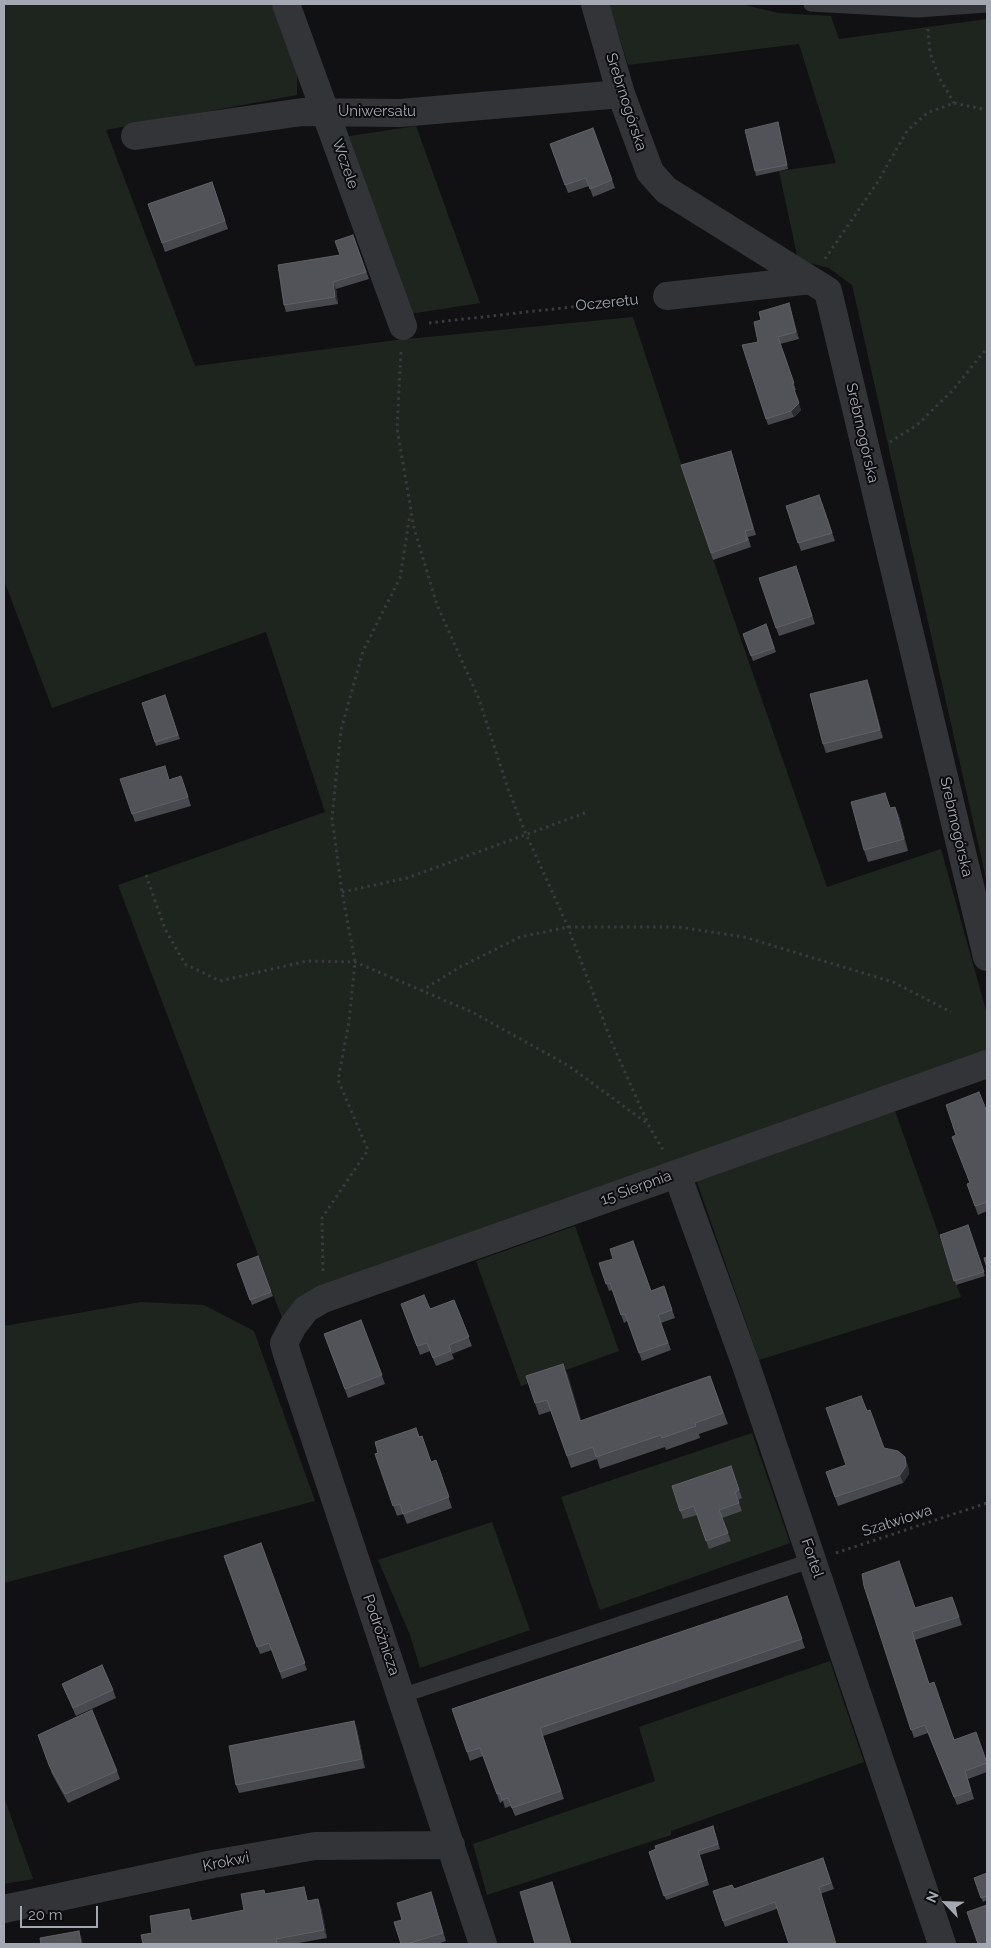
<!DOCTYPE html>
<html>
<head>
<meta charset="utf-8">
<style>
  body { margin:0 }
  #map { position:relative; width:991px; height:1948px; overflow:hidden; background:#111113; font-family:Raleway,sans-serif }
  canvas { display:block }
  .frame { position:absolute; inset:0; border:5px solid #a4a8b2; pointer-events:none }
  .north { position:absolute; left:921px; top:1878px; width:50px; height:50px; -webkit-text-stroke:4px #0c0c0e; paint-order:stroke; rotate:294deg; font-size:14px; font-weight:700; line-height:20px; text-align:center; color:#a4a8b2 }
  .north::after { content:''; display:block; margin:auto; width:18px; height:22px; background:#a4a8b2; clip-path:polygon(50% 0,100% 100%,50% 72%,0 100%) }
  .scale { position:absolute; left:20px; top:1906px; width:78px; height:22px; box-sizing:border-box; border:2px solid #a4a8b2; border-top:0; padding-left:6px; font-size:15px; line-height:18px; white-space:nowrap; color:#a4a8b2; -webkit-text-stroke:4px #0c0c0e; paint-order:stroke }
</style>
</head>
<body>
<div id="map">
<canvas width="991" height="1948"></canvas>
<div class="frame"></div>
<div class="north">N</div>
<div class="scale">20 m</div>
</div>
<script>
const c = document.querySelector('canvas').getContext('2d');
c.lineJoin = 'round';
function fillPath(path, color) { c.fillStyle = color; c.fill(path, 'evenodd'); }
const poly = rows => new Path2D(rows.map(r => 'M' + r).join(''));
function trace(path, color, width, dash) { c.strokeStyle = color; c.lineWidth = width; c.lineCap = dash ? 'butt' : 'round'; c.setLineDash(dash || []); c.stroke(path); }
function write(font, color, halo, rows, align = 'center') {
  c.font = font + ' Raleway,sans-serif'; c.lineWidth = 4; c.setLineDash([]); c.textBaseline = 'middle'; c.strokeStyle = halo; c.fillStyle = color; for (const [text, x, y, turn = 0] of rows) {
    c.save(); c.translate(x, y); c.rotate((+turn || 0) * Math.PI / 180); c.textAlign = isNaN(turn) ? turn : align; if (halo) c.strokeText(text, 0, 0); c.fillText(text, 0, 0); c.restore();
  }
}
const green = poly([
  [4,4,272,4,297,73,297,95,106,130,195,366,397,340,633,317,704,533,827,887,941,849,987,1014,987,1055,282,1318,118,885,325,812,266,632,52,708,4,580],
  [609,4,741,4,778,13,831,16,839,39,987,19,987,883,852,285,829,268,798,260,779,171,836,163,799,44,628,65],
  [416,126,480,303,410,314,343,137],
  [895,1111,961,1297,759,1360,696,1179],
  [575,1226,619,1351,521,1386,476,1261],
  [141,1302,204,1305,254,1331,315,1501,4,1583,4,1326],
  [752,1433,790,1543,600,1610,561,1497],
  [492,1522,530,1630,420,1668,410,1635,378,1560],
  [830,1661,864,1762,671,1831,671,1835,487,1895,473,1844,655,1781,639,1727],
  [4,1797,33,1879,4,1884]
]);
const path = poly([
  [928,29,930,53,940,79,954,103],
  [825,259,877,183,907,131,927,113,954,103,987,110],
  [429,323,642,299],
  [401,352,397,428,414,528,437,605,479,699,508,789,526,834,568,927,612,1043,648,1124],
  [890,442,917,425,952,391,987,348],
  [146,875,165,929,185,964,220,981,307,961,355,962,472,1012,569,1066,648,1124,664,1152],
  [342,892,407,878,585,813],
  [421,991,460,967,520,937,568,927,679,927,744,937,893,982,951,1012],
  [323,1271,322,1218,368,1150,338,1080,349,1022,355,962,342,892,332,818,341,730,363,651,400,578,410,514],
  [836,1553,987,1503]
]);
const lane = poly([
  [811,4,917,10,987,5],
  [401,1696,813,1560]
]);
const street = poly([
  [286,4,403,326],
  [595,4,621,94,650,172,666,190,828,291,987,957],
  [135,136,302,112,400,113,621,94],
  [667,296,811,280],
  [677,1174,747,1368,942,1944],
  [4,1909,213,1864,315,1846,451,1845],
  [483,1944,287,1354,284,1343,293,1326,306,1309,323,1299,987,1064]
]);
const wall = poly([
  [779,127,788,169,756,176,755,171],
  [593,128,615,188,593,197,589,186,568,193,550,144],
  [212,182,228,229,165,252,148,204],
  [353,235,369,279,336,289,338,304,286,312,284,305,340,255],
  [791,310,799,339,780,344,796,390,794,390,801,410,794,417,768,425,766,419,758,342,761,320],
  [731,451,756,535,748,537,751,547,713,560,681,465],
  [822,503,835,541,801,551,786,506],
  [799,574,815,624,779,636,776,628],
  [767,625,776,652,753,661,743,634],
  [867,680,870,688,883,738,826,753,823,744],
  [165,695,180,739,156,746,142,703],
  [184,784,191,806,135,822,132,814],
  [895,807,900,819,908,851,868,862,864,850,890,808],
  [987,1112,987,1211,978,1215,967,1184,970,1183,956,1135],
  [968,1225,985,1276,956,1285,940,1235],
  [258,1256,273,1296,252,1305,237,1264],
  [599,1263,651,1291,664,1286,675,1318,661,1323,671,1350,642,1361,627,1321,624,1323,612,1290,609,1291],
  [454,1300,472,1346,452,1354,454,1359,436,1366,430,1351,420,1355,401,1304,430,1309],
  [361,1320,385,1384,348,1398,324,1334],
  [563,1364,581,1421,710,1376,728,1424,699,1434,700,1438,666,1450,665,1447,600,1469,597,1459,571,1468,551,1411,539,1415,535,1403],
  [867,1411,884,1448,908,1466,909,1474,903,1483,838,1506,826,1472,846,1465],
  [419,1437,431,1462,440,1470,452,1508,407,1524,403,1514,397,1516,375,1454],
  [731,1466,742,1498,738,1500,742,1511,722,1518,731,1541,709,1549,697,1515,683,1519,672,1486],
  [261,1543,307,1670,282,1679,272,1650,260,1654,224,1556],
  [864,1586,915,1608,952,1597,962,1625,915,1640,929,1683,954,1740,987,1763,987,1772,968,1779,974,1799,957,1805,928,1733,914,1738],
  [787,1596,805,1648,543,1736,564,1799,515,1816,511,1806,505,1808,503,1801,500,1803,483,1756,470,1761,452,1709],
  [62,1684,113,1690,116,1698,76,1716],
  [354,1721,357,1729,365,1768,239,1793,236,1785],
  [38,1735,117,1771,120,1779,68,1803,52,1774],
  [713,1826,720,1849,700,1855,709,1885,666,1900,649,1852],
  [823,1858,834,1889,725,1927,723,1921,734,1889],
  [987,1873,987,1900,983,1902,974,1878],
  [304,1887,308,1901,321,1907,327,1938,293,1944,143,1944,152,1933,192,1917,192,1921,244,1910,266,1894],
  [431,1892,446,1941,437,1944,401,1944,402,1920]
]);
const shadedWall = poly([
  [333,282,336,289,338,304,335,297],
  [789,303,791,310,799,339,796,332],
  [792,384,801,410,794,417,791,411],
  [867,680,870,688,883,738,880,730],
  [895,807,900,819,908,851,904,839],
  [563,1364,568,1375,585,1433,580,1421],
  [905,1457,908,1466,909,1474,903,1483,900,1475],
  [354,1721,357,1729,365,1768,362,1759],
  [318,1899,321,1907,327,1938,324,1930],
  [79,1931,82,1939,83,1944,81,1944]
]);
const building = poly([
  [778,122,787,165,755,171,745,130,778,122],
  [593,128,612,180,590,189,586,178,565,185,550,144,593,128],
  [212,182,225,221,162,243,148,204,212,182],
  [353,235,366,272,333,282,335,297,284,305,278,265,340,255,335,241,353,235],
  [789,303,796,332,778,337,794,383,792,384,799,403,791,411,766,419,742,345,758,342,754,322,761,320,759,312,789,303],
  [731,451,753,529,745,531,748,540,711,553,681,465,731,451],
  [819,495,832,533,798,543,786,506,819,495],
  [796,566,812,616,776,628,759,578,796,566],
  [766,624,774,648,751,656,743,634,766,624],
  [867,680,880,730,823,744,810,694,867,680],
  [165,695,178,735,155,742,142,703,165,695],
  [165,766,169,780,181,776,188,797,132,814,120,779,165,766],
  [885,793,890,808,895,807,904,839,864,850,851,802,885,793],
  [979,1092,987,1112,987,1202,975,1206,967,1184,970,1183,952,1137,956,1135,946,1105,979,1092],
  [968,1225,984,1272,954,1281,940,1235,968,1225],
  [633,1241,651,1291,664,1286,672,1310,658,1315,668,1343,639,1353,625,1314,621,1315,610,1283,606,1284,599,1263,613,1259,610,1249,633,1241],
  [258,1256,271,1292,250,1300,237,1264,258,1256],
  [987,1257,987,1268,984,1258,987,1257],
  [424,1295,430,1309,454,1300,469,1337,449,1345,451,1351,433,1358,427,1343,417,1346,401,1304,424,1295],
  [361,1320,382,1375,345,1389,324,1334,361,1320],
  [563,1364,580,1421,710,1376,723,1413,695,1423,696,1426,662,1438,661,1435,596,1457,593,1447,567,1456,547,1400,535,1403,526,1376,563,1364],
  [861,1396,867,1411,870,1410,884,1448,898,1451,905,1457,906,1466,900,1475,835,1497,826,1472,846,1465,826,1408,861,1396],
  [416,1428,419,1437,422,1436,431,1462,436,1460,449,1497,403,1514,400,1504,393,1506,375,1454,378,1453,375,1442,416,1428],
  [731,1466,739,1490,735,1492,739,1503,719,1510,728,1533,706,1541,694,1506,680,1511,672,1486,731,1466],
  [261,1543,305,1663,280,1672,269,1643,257,1647,224,1556,261,1543],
  [899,1561,915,1608,952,1597,959,1617,912,1632,929,1684,934,1682,954,1740,976,1732,987,1763,965,1771,971,1791,954,1797,925,1725,911,1730,864,1586,862,1574,899,1561],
  [787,1596,802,1639,540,1728,561,1791,512,1808,508,1798,502,1800,500,1793,497,1794,480,1748,467,1752,452,1709,787,1596],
  [102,1665,113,1690,73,1708,62,1684,102,1665],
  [92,1710,117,1771,65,1794,49,1765,38,1735,92,1710],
  [354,1721,362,1759,236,1785,229,1746,354,1721],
  [713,1826,718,1844,698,1851,707,1880,664,1896,649,1852,656,1849,655,1846,713,1826],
  [823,1858,831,1883,819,1887,836,1944,789,1944,775,1902,723,1921,713,1891,732,1885,734,1889,823,1858],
  [987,1873,987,1896,981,1898,974,1878,987,1873],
  [552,1882,571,1944,535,1944,520,1892,552,1882],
  [304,1887,307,1901,318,1899,324,1930,276,1939,277,1944,143,1944,141,1935,152,1933,150,1916,189,1909,191,1921,244,1910,241,1894,264,1890,265,1894,304,1887],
  [431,1892,443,1933,407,1944,401,1944,394,1922,402,1920,397,1903,431,1892],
  [987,1905,987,1944,978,1944,967,1912,987,1905],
  [79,1931,81,1944,41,1944,40,1938,79,1931]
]);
const streetNames = [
  ["Srebrnogórska",626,102,72],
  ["Uniwersału",377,111],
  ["Wczele",345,164,70],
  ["Oczeretu",607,303,-6],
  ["Srebrnogórska",862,433,77],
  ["Srebrnogórska",956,827,77],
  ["15 Sierpnia",636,1188,-20],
  ["Szałwiowa",897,1521,-18],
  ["Fortel",812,1558,71],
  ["Podróżnicza",381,1635,71],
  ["Krokwi",226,1862,-11]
];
fillPath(green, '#1e251f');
trace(path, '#393a3e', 3, [2.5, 4]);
trace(lane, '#333437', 15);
trace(street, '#333437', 28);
fillPath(wall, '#48494e');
fillPath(shadedWall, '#2e2e32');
fillPath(building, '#525358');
trace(building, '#5f6166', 1);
write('15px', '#a4a8b2', '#0c0c0e', streetNames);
</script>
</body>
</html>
